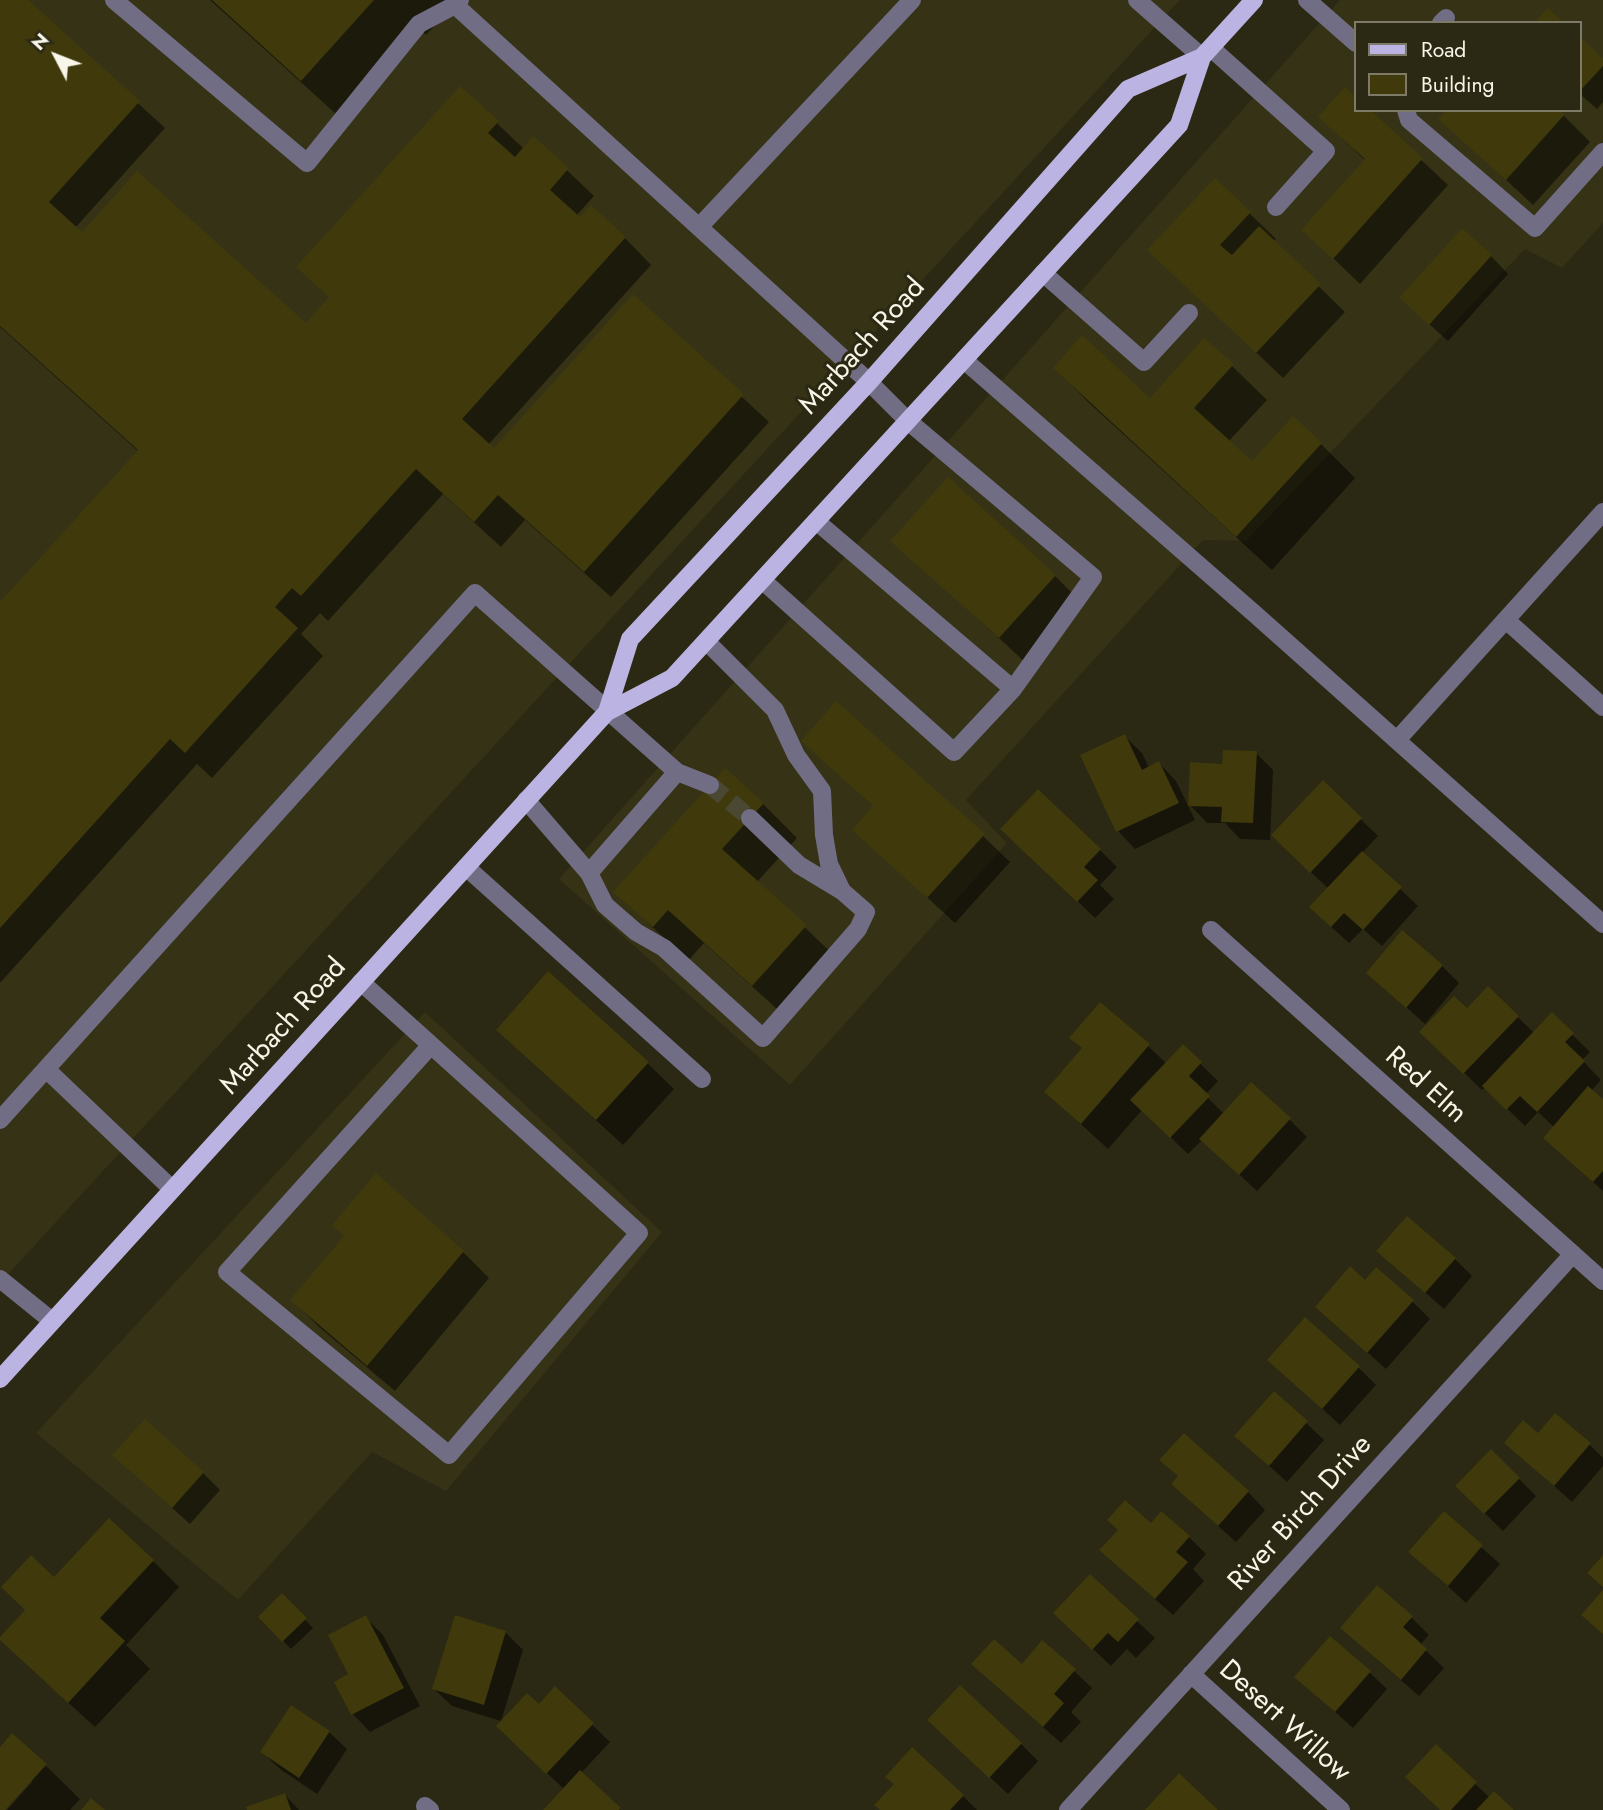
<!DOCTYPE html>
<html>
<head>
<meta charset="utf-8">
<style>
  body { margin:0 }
  #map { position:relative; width:1603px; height:1810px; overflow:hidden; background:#2b2813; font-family:Jost,sans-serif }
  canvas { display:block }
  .legend { position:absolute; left:1354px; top:21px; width:228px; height:91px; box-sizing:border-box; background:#2b2813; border:2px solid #7d7a68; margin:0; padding:9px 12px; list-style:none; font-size:21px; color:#f7f6e8 }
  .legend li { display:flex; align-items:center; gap:14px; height:35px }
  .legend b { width:35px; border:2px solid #7d7a68 }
  .north { position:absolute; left:21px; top:21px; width:70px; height:70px; -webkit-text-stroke:5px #2b2813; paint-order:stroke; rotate:312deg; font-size:19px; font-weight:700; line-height:28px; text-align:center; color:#f7f6e8 }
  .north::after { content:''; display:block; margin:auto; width:24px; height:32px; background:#f7f6e8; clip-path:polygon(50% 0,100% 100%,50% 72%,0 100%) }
</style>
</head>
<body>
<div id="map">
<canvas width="1603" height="1810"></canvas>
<ul class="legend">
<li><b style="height:9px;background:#bbb3e1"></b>Road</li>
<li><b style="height:19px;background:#3f390c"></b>Building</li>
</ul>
<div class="north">N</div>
</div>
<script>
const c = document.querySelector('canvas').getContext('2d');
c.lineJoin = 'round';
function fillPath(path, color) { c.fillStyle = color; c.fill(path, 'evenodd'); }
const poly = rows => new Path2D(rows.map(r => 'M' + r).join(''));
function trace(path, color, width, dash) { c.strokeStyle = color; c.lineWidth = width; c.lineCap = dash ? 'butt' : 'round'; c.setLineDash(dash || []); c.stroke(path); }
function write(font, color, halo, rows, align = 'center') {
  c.font = font + ' Jost,sans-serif'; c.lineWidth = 6; c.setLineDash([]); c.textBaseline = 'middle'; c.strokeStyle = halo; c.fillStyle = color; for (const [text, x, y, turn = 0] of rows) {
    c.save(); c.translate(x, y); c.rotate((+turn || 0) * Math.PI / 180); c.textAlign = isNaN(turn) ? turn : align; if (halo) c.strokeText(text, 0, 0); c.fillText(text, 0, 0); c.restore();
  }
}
const built = poly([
  [0,0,1180,0,0,1283],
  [1340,0,1603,0,1603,223,1562,268,1525,249,1246,541,1203,540,966,800,1007,843,790,1085,559,879],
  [1356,23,1580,23,1580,110,1356,110],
  [425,1012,662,1232,446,1491,372,1452,238,1600,36,1433]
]);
const shadow = poly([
  [0,0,25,0,165,128,75,228,82,235,306,326,331,298,460,88,524,149,533,138,594,196,576,216,625,238,651,265,488,445,494,451,633,296,769,422,611,597,525,520,501,547,443,494,328,621,320,613,301,634,323,656,212,778,197,764,0,983,0,605,139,452,0,327],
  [210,0,458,0,426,35,416,26,336,114],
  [1580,39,1603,60,1603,102,1597,109,1580,94],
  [1345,90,1356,100,1356,110,1368,110,1448,185,1360,284,1304,230,1366,161,1320,117],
  [1558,110,1590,142,1533,205,1441,119],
  [1215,180,1276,239,1273,242,1345,312,1283,378,1176,276],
  [1491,256,1508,274,1448,341,1419,315],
  [1232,366,1267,400,1228,442,1252,464,1321,444,1355,478,1272,570,1089,403,1055,368,1150,400],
  [893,541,1055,576,1081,602,1026,663],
  [1124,736,1142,753,1149,768,1159,763,1176,781,1195,820,1135,849,1118,831,1082,756],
  [803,741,983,836,1010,862,955,923,854,830,874,807],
  [1256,753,1273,770,1270,840,1240,839,1225,823,1207,823,1190,805,1224,765],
  [1323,783,1378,836,1362,853,1418,906,1382,946,1363,929,1349,943,1329,925,1329,889,1290,853],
  [763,804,797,838,757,882,840,961,788,1019,704,943,688,961,616,892],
  [1020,846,1100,850,1117,867,1100,885,1114,899,1095,918],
  [1442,966,1459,983,1425,1024,1368,973],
  [1488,988,1534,1033,1552,1015,1590,1052,1582,1060,1601,1080,1591,1091,1603,1102,1603,1191,1545,1138,1554,1127,1538,1112,1525,1126,1485,1087,1482,1090,1422,1032,1467,1011],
  [498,1030,647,1063,674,1089,623,1145],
  [1148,1046,1167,1064,1183,1047,1218,1081,1205,1095,1224,1114,1289,1119,1307,1137,1257,1191,1202,1140,1188,1154,1142,1110,1108,1149,1046,1092],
  [346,1237,463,1252,489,1278,395,1391,319,1327,292,1300],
  [1378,1251,1455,1259,1472,1276,1444,1309],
  [1412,1301,1430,1319,1386,1369,1317,1307],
  [1269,1360,1358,1367,1376,1385,1340,1425],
  [1306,1423,1324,1440,1287,1482,1236,1436],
  [1538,1435,1589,1444,1603,1458,1603,1466,1572,1502,1506,1443],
  [1491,1451,1536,1496,1503,1531,1457,1486],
  [1162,1460,1248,1492,1265,1510,1236,1542,1190,1501,1179,1477],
  [132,1472,203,1473,220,1490,190,1524],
  [1444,1514,1500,1564,1466,1603,1411,1552],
  [1151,1525,1189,1537,1206,1554,1193,1569,1204,1581,1173,1615,1119,1567,1119,1530],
  [153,1561,179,1587,126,1645,150,1669,95,1727,27,1665,27,1611,55,1580],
  [1090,1577,1155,1638,1136,1658,1127,1649,1111,1666,1073,1630],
  [282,1596,313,1628,291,1649,260,1617],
  [365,1617,383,1635,420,1706,370,1732,353,1714,336,1683,350,1675],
  [456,1617,506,1633,523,1650,501,1721,452,1706,434,1689],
  [1411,1617,1429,1635,1420,1645,1444,1668,1419,1696,1360,1645],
  [1022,1667,1074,1671,1092,1688,1071,1712,1081,1722,1061,1743,991,1681],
  [1369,1672,1387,1689,1353,1728,1296,1677],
  [555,1689,610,1742,581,1773,621,1810,546,1810,565,1790,516,1744,539,1706],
  [292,1707,329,1732,347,1749,317,1794,280,1769,262,1752],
  [947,1738,1021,1744,1038,1761,1008,1794],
  [1436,1747,1490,1798,1512,1810,1441,1810],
  [0,1749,45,1765,80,1799,70,1810,7,1810,32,1782,30,1780,0,1810],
  [912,1750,963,1796,977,1810,882,1810],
  [285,1795,299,1810,249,1810]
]);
const building = poly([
  [0,0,28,0,140,101,49,202,82,232,137,171,306,323,329,297,296,267,460,86,499,121,488,133,515,157,533,136,569,168,550,190,580,217,591,205,626,237,462,419,494,448,633,294,744,394,584,572,498,495,474,522,416,469,301,596,292,588,275,607,298,628,185,753,170,739,0,928,0,602,138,450,0,326],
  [212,0,374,0,301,81],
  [1548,8,1564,23,1534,23],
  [1580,37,1603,58,1603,66,1580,91],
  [1345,87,1356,97,1356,110,1370,110,1423,158,1333,259,1301,230,1365,159,1318,117],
  [1447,110,1561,110,1565,114,1506,180,1438,119],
  [1215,178,1251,212,1220,245,1232,255,1259,226,1321,284,1256,353,1147,250],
  [1462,228,1492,255,1429,325,1399,298],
  [1082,335,1150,398,1204,338,1234,364,1194,408,1252,461,1293,416,1322,443,1236,537,1053,368],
  [948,477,1056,575,999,638,890,541],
  [836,701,985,834,927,898,852,830,873,806,801,741],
  [1125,734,1142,770,1159,761,1179,803,1116,832,1080,755],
  [1223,750,1257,751,1253,823,1221,822,1222,807,1188,806,1190,762,1222,764],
  [725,768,764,803,722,849,807,925,752,986,668,910,653,927,613,892],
  [1323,780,1362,818,1310,873,1271,835],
  [1038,789,1101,849,1084,867,1098,880,1077,902,1000,829],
  [1362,851,1402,887,1363,930,1344,913,1331,927,1309,907],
  [1402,930,1443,965,1406,1008,1366,973],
  [548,971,649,1062,596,1120,496,1030],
  [1488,986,1519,1016,1463,1074,1419,1032,1454,996,1467,1008],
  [1100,1002,1150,1044,1081,1124,1044,1092,1082,1048,1069,1038],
  [1552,1012,1574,1033,1565,1042,1585,1061,1537,1112,1520,1096,1506,1110,1482,1086],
  [1183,1044,1202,1062,1189,1076,1210,1096,1170,1138,1130,1100],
  [1251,1082,1291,1118,1239,1175,1199,1139],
  [1588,1086,1603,1099,1603,1171,1593,1182,1543,1138],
  [376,1173,464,1251,367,1366,290,1300,344,1236,332,1225],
  [1407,1216,1456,1258,1425,1293,1376,1251],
  [1350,1266,1365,1280,1376,1267,1414,1300,1367,1353,1315,1307],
  [1305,1317,1360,1366,1322,1409,1267,1360],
  [1274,1391,1308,1421,1269,1466,1234,1436],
  [1555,1413,1591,1443,1554,1486,1504,1443,1523,1420,1538,1433],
  [145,1419,204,1472,172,1508,112,1455],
  [1184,1433,1249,1491,1218,1526,1171,1484,1178,1476,1159,1460],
  [1491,1449,1520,1478,1484,1514,1455,1486],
  [1125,1500,1151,1523,1161,1511,1190,1536,1176,1552,1188,1562,1155,1599,1099,1550,1118,1530,1107,1520],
  [1444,1511,1483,1545,1448,1586,1408,1552],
  [109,1518,154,1560,100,1618,125,1641,68,1703,0,1640,0,1637,25,1610,1,1587,31,1555,54,1577],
  [1603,1555,1603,1587,1587,1573],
  [1090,1574,1139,1619,1118,1642,1108,1633,1092,1650,1053,1613],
  [1377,1585,1413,1616,1403,1627,1427,1649,1401,1680,1340,1628],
  [1603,1590,1603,1634,1581,1615],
  [282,1593,307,1618,282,1642,258,1617],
  [366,1615,404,1688,351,1715,334,1682,348,1674,328,1635],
  [455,1615,506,1631,484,1705,432,1689],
  [1330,1636,1371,1671,1335,1712,1294,1677],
  [994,1639,1022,1664,1042,1640,1076,1669,1054,1694,1064,1703,1043,1727,971,1664],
  [960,1685,1022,1743,989,1778,927,1720],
  [555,1686,594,1723,546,1774,496,1726,527,1693,539,1704],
  [291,1705,330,1731,299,1778,260,1752],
  [12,1733,47,1764,5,1810,0,1810,0,1747],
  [1436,1744,1477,1782,1451,1810,1440,1810,1405,1777],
  [912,1747,964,1795,950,1810,880,1810,874,1805,894,1784,885,1777],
  [580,1770,621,1808,619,1810,543,1810],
  [1179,1773,1218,1810,1145,1810],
  [1494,1791,1514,1810,1476,1810],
  [285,1793,291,1810,247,1810,246,1807],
  [91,1798,105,1810,81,1810]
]);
const minorTunnel = poly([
  [710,785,750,818]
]);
const minor = poly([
  [114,0,307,163,419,24,455,5],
  [460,0,455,5,869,382,908,421,1093,577,1013,689,954,752,762,580],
  [1137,0,1202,57],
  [1307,0,1356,43],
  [1441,23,1446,18],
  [1211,48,1326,151,1276,207],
  [1406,110,1409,120,1535,228,1603,152],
  [699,227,912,0],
  [1043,273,1144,362,1189,313],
  [964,360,1256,615,1603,924],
  [816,521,1013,689],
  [1506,620,1603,707],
  [1397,740,1603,512],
  [526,800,589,873,605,905,636,932,664,948,763,1038,858,929,866,912,842,891,829,864,824,835,822,791,796,755,775,710,706,641],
  [750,818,799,865,842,891],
  [466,867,702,1079],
  [589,873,677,772],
  [1211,930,1603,1281],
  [361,982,431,1045,639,1233,449,1455,227,1272,431,1045],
  [46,1069,172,1189],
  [0,1120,475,593,677,772,710,785],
  [0,1279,52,1321],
  [1191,1674,1341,1810],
  [425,1806,430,1810],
  [1068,1810,1573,1254]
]);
const major = poly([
  [607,712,630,639,869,382,1128,89,1202,57],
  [0,1379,607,712,672,678,1179,125,1202,57,1254,0]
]);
const streetNames = [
  ["Marbach Road",863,347,-48],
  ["Marbach Road",284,1027,-48],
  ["Red Elm",1425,1086,42],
  ["River Birch Drive",1301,1514,-48],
  ["Desert Willow",1284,1722,42]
];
fillPath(built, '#363215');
fillPath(shadow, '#0007');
fillPath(building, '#3f390c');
trace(minorTunnel, '#4a4733', 18, [18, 9]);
trace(minor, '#716d84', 18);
trace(major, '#bbb3e1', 18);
write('28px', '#f7f6e8', '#2b2813', streetNames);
</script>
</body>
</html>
